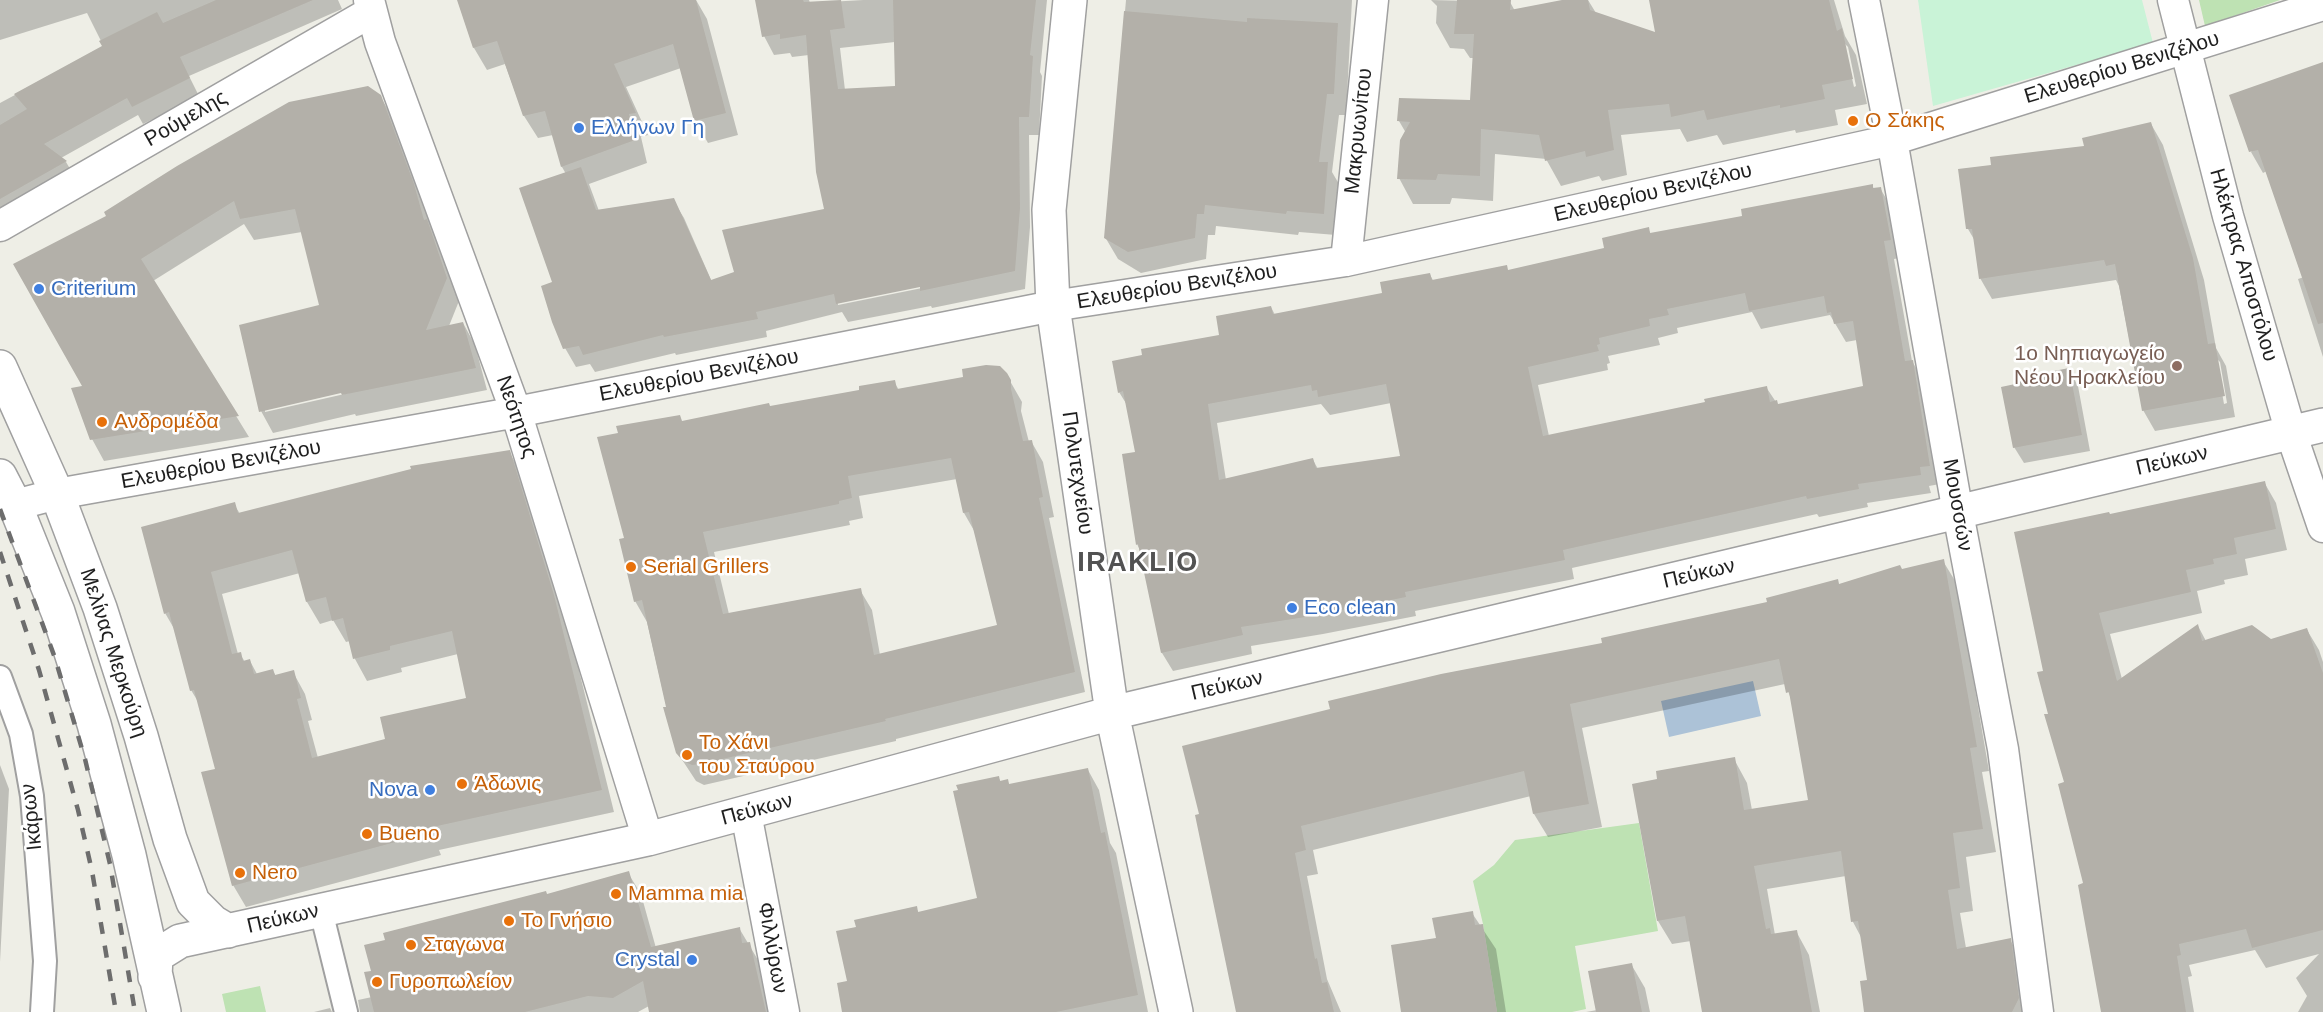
<!DOCTYPE html>
<html>
<head>
<meta charset="utf-8">
<style>
  body { margin:0 }
  canvas { display:block; background:#eeeee6 }
</style>
</head>
<body>
<canvas width="2323" height="1012"></canvas>
<script>
const c = document.querySelector('canvas').getContext('2d');
c.lineJoin = 'round';
function fillPath(path, color) { c.fillStyle = color; c.fill(path, 'evenodd'); }
const poly = rows => new Path2D(rows.map(r => 'M' + r).join(''));
function trace(path, color, width, dash) { c.strokeStyle = color; c.lineWidth = width; c.lineCap = dash ? 'butt' : 'round'; c.setLineDash(dash || []); c.stroke(path); }
function write(font, color, halo, rows, align = 'center') {
  c.font = font + ' Helvetica,sans-serif'; c.lineWidth = 5; c.setLineDash([]); c.textBaseline = 'middle'; c.strokeStyle = halo; c.fillStyle = color; for (const [text, x, y, turn = 0] of rows) {
    c.save(); c.translate(x, y); c.rotate((+turn || 0) * Math.PI / 180); c.textAlign = isNaN(turn) ? turn : align; if (halo) c.strokeText(text, 0, 0); c.fillText(text, 0, 0); c.restore();
  }
}
const grass = poly([
  [2199,0,2280,0,2205,26],
  [1639,823,1658,931,1575,946,1586,1009,1572,1012,1497,1012,1483,924,1473,881,1494,865,1515,840],
  [260,986,266,1012,226,1012,222,994]
]);
const park = poly([
  [1918,0,2142,0,2153,43,1933,106]
]);
const water = poly([
  [1753,681,1761,716,1669,737,1661,701]
]);
const shadow = poly([
  [0,0,338,0,342,9,189,76,199,96,143,124,138,115,61,158,66,162,76,179,0,223,0,103,104,47,87,13,0,40],
  [459,0,696,0,707,19,738,135,708,143,695,120,681,68,626,87,648,135,641,137,647,163,589,184,599,211,673,200,684,218,712,282,736,273,825,211,809,55,792,57,790,53,774,55,764,36,757,0,809,0,810,3,863,0,1047,0,1040,72,1042,76,1039,135,1029,135,1030,227,1025,289,932,308,931,306,848,322,842,312,766,331,767,337,676,355,675,353,595,372,590,364,576,367,565,348,554,283,566,174,562,167,553,135,538,138,524,116,505,64,487,70,474,48],
  [895,42,896,87,845,90,840,48],
  [927,285,927,287,838,305,838,302],
  [1126,0,1352,0,1346,115,1339,115,1332,172,1339,184,1336,235,1299,232,1298,235,1216,226,1215,235,1208,235,1206,259,1141,273,1118,259,1105,237],
  [1431,0,1510,2,1515,11,1570,0,1588,0,1596,13,1657,35,1650,0,1834,0,1845,36,1856,55,1867,104,1835,110,1838,125,1796,133,1795,130,1723,145,1717,135,1687,142,1680,129,1621,135,1627,175,1602,181,1599,176,1561,186,1546,159,1495,154,1493,201,1452,198,1450,204,1413,204,1399,178,1406,133,1399,121,1471,102,1474,58,1470,58,1464,49,1450,48,1436,23,1437,6],
  [1844,43,1848,47,1856,86,1854,87],
  [2323,64,2323,357,2298,279,2304,277,2267,171,2263,173,2251,152],
  [380,96,393,118,459,301,449,326,463,323,475,345,487,390,356,416,355,414,273,433,261,411,321,306,302,232,254,240,244,224,153,281,249,437,104,461,92,439,85,387,15,264],
  [348,390,349,393,265,412,265,409],
  [2151,124,2163,145,2204,280,2216,348,2226,366,2235,417,2155,431,2143,410,2119,286,2116,280,1992,299,1980,278,1975,241,1968,229,1993,166,2086,147],
  [2216,358,2220,362,2227,403,2224,404],
  [1872,185,1874,189,1880,188,1891,207,1900,258,1894,259,1912,361,1923,380,1940,484,1929,486,1931,493,1867,503,1868,507,1819,517,1817,514,1572,568,1574,579,1415,611,1416,616,1323,634,1251,646,1252,654,1173,671,1162,653,1141,552,1137,544,1136,453,1127,405,1119,392,1271,307,1275,315,1384,294,1430,275,1434,282,1509,272,1606,249,1648,229,1651,234,1743,217],
  [1752,312,1761,329,1830,315,1846,342,1857,340,1865,388,1778,405,1766,387,1707,403,1549,436,1538,385,1608,370,1607,364,1610,363,1608,356,1660,345,1658,338,1678,333,1677,328],
  [1391,403,1401,457,1318,469,1313,460,1226,480,1217,423,1321,404,1330,415],
  [2069,370,2078,386,2090,451,2024,463,2014,447],
  [1006,374,1022,402,1021,411,1029,442,1031,441,1043,462,1054,517,1049,518,1085,692,896,739,896,741,704,785,696,781,677,752,647,622,635,601,626,539,683,422,861,391,894,382,899,390],
  [957,479,964,513,976,534,998,626,880,655,872,610,860,590,729,614,714,552,850,525,849,521,863,518,859,496],
  [509,452,522,474,566,618,614,812,439,850,441,855,246,907,233,885,216,770,200,705,191,690,176,632,165,613,234,504,240,514],
  [300,573,307,602,320,624,333,620,346,642,350,641,355,659,367,681,402,672,401,668,458,654,468,699,387,740,318,758,308,721,312,720,305,694,293,672,276,676,272,670,257,674,250,661,245,662,240,654,238,654,222,594],
  [2264,482,2276,503,2287,550,2245,559,2248,575,2224,580,2225,584,2197,591,2202,613,2110,634,2122,679,2198,626,2206,641,2271,640,2307,630,2319,650,2323,662,2323,1012,2298,1012,2307,996,2296,978,2319,954,2266,968,2255,950,2189,965,2192,976,2188,977,2194,1012,2103,1012,2085,884,2065,784,2050,715,2045,672,2110,516],
  [1943,561,1957,584,1989,771,1982,772,1996,852,1966,857,1973,911,1960,913,1966,948,2010,940,2024,963,2030,1012,1866,1012,1869,981,1861,937,1853,922,1846,876,1767,889,1775,935,1796,931,1809,955,1820,1012,1704,1012,1691,941,1672,944,1658,921,1734,759,1747,783,1752,810,1810,801,1792,701,1785,684,1582,728,1602,827,1548,837,1534,814,1531,796,1313,850,1318,874,1307,876,1327,979,1341,1012,1237,1012,1197,816,1603,644],
  [0,765,9,789,0,962],
  [1088,770,1099,790,1110,843,1116,853,1148,1012,844,1012,858,928,916,908,919,913,979,900,998,777,1001,782,1007,781,1010,785],
  [628,873,641,894,656,948,739,928,761,965,772,1012,651,1012,649,1006,638,1012,360,1012,358,1000,372,997,548,896],
  [1472,913,1496,949,1506,1012,1403,1012,1438,940],
  [1631,964,1645,988,1650,1012,1586,1012,1597,1010],
  [330,1008,332,1012,314,1012]
]);
const building = poly([
  [216,0,313,0,180,57,190,78,132,107,127,98,44,144,67,161,0,199,0,125,27,109,14,94,102,46,99,41,157,12,163,23],
  [457,0,696,0,726,113,694,121,673,44,614,64,636,113,629,114,635,140,561,167,545,111,523,116,497,41,473,48],
  [755,0,803,0,804,2,841,0,845,28,830,30,838,89,895,86,893,0,1036,0,1030,55,1033,56,1029,117,1019,117,1020,208,1015,271,920,291,920,287,836,304,834,294,756,312,758,319,664,337,663,335,583,355,579,346,563,349,552,322,541,286,552,282,519,188,581,167,596,210,674,198,711,280,734,272,722,230,824,209,816,172,806,35,780,39,780,34,762,37],
  [1457,0,1511,0,1510,10,1562,0,1588,0,1590,10,1655,32,1649,0,1829,0,1837,31,1842,28,1853,79,1822,85,1825,99,1780,108,1780,105,1707,120,1704,110,1671,117,1669,104,1608,110,1614,150,1586,157,1585,151,1545,161,1539,135,1481,129,1480,176,1438,174,1436,180,1397,179,1400,140,1410,122,1397,121,1399,98,1470,100,1474,34,1454,34],
  [1124,11,1247,22,1247,18,1338,23,1334,94,1327,94,1319,162,1328,162,1324,214,1287,211,1286,214,1205,205,1204,214,1197,214,1195,238,1128,252,1104,238],
  [2323,62,2323,323,2318,324,2258,150,2249,152,2229,95],
  [368,86,381,95,414,184,424,220,427,219,447,278,426,330,463,322,476,368,342,395,341,393,259,412,239,325,319,305,295,209,240,219,234,201,141,259,239,416,90,440,71,388,82,386,13,264,106,216,104,212,177,166,289,102],
  [2151,122,2193,258,2208,344,2215,343,2225,396,2142,411,2115,264,2106,266,2104,260,1979,279,1972,229,1966,229,1958,169,1991,165,1990,157,2084,146,2082,138],
  [1873,184,1873,188,1881,187,1891,240,1884,241,1905,361,1913,360,1924,429,1930,466,1920,467,1921,475,1858,484,1859,489,1807,499,1806,496,1563,550,1565,560,1405,592,1406,597,1312,616,1241,627,1243,635,1161,653,1138,544,1136,545,1122,454,1135,452,1123,391,1118,393,1112,361,1142,355,1141,349,1219,335,1216,316,1271,306,1273,314,1382,293,1380,282,1430,273,1432,280,1507,265,1508,270,1604,248,1602,238,1649,227,1650,233,1742,216,1741,209],
  [1745,293,1749,311,1824,296,1827,313,1831,312,1834,324,1853,321,1863,386,1778,404,1777,400,1770,402,1767,386,1704,399,1705,402,1543,436,1528,367,1599,351,1597,345,1600,344,1599,338,1650,326,1649,319,1669,315,1667,309],
  [1386,384,1400,456,1316,468,1313,458,1219,480,1208,404,1311,385,1312,391,1317,390,1318,397],
  [986,365,1000,366,1007,373,1011,380,1011,389,1023,441,1032,440,1043,497,1039,498,1075,672,885,719,886,721,701,764,692,765,683,761,676,753,663,707,666,707,642,600,634,602,619,539,624,538,597,437,618,433,616,426,680,415,682,421,769,403,770,406,859,390,859,386,895,380,897,389,963,377,962,369],
  [951,458,963,513,969,512,997,625,874,655,861,588,723,614,703,532,839,504,839,501,852,498,848,476],
  [2069,368,2082,435,2013,448,2001,387,2020,383,2019,378],
  [510,450,554,595,602,790,428,828,429,833,232,886,201,772,215,769,194,690,190,691,169,612,164,614,141,527,235,502,238,513,411,469,410,466],
  [292,550,306,602,326,597,332,621,343,618,353,659,390,650,390,646,452,631,466,698,380,717,385,739,312,758,297,699,301,698,294,670,275,675,273,669,254,674,250,659,243,661,241,652,232,654,211,572],
  [2265,481,2276,529,2234,538,2237,554,2213,559,2214,564,2186,570,2191,592,2099,613,2117,681,2198,624,2202,641,2252,625,2271,639,2307,628,2323,673,2323,930,2252,948,2246,929,2179,944,2181,955,2177,956,2186,1012,2101,1012,2078,885,2083,883,2058,784,2064,782,2044,714,2048,714,2037,672,2043,671,2014,532,2109,512,2110,514],
  [1944,559,1977,747,1970,748,1983,829,1953,833,1960,888,1948,890,1957,949,2011,938,2019,998,2012,1012,1864,1012,1860,981,1867,980,1858,921,1851,922,1841,851,1754,866,1766,929,1770,928,1771,934,1797,930,1812,1012,1702,1012,1685,916,1657,921,1632,784,1657,779,1656,771,1735,757,1744,810,1808,800,1789,692,1786,693,1779,659,1570,704,1589,804,1533,814,1524,771,1301,826,1306,850,1295,853,1315,959,1317,958,1322,983,1327,982,1334,1012,1236,1012,1195,815,1199,814,1182,746,1330,709,1328,701,1441,674,1602,643,1601,638,1767,602,1766,598,1808,587,1838,579,1839,584,1900,565,1902,569],
  [1088,768,1101,833,1105,832,1138,995,1056,1012,842,1012,837,983,847,981,836,931,856,927,854,920,917,906,918,912,977,898,953,791,958,790,956,785,999,776,1000,781,1008,779,1009,784],
  [629,871,651,947,740,927,742,943,750,942,766,1012,649,1012,643,981,613,998,588,996,525,1012,374,1012,364,972,371,971,364,945,385,940,383,933,546,891,547,894],
  [1473,911,1475,925,1483,924,1497,1012,1401,1012,1391,945,1436,938,1432,918],
  [1632,963,1642,1012,1596,1012,1588,971]
]);
const pedestrian = poly([
  [0,677,21,734,32,796,45,961,42,1012],
  [321,911,346,1012]
]);
const minor = poly([
  [369,0,380,42,516,412,648,839],
  [1864,0,1892,140,1958,513,2003,749,2038,1012],
  [2173,0,2228,216,2291,433,2323,527],
  [0,226,371,12],
  [1346,261,1373,0],
  [15,505,57,494,506,414,1053,306,1346,261,1892,140,2323,5],
  [746,813,784,1012]
]);
const tertiary = poly([
  [1070,0,1049,210,1053,306,1112,713,1176,1012],
  [0,367,57,494,100,608,141,736,170,839,193,902,213,922,228,931],
  [0,476,15,505,58,612,94,724,129,855,164,1012],
  [155,977,156,956,180,941,648,839,1112,713,2323,425]
]);
const rail = poly([
  [0,509,55,658,85,759,110,864,135,1012],
  [0,552,39,670,78,810,92,871,116,1012]
]);
const markers = [
  [1853,121,6,"#e8710a"],
  [579,128,6,"#3f7fe0"],
  [39,289,6,"#3f7fe0"],
  [2177,366,6,"#8d6e63"],
  [102,422,6,"#e8710a"],
  [631,567,6,"#e8710a"],
  [1292,608,6,"#3f7fe0"],
  [687,755,6,"#e8710a"],
  [462,784,6,"#e8710a"],
  [430,790,6,"#3f7fe0"],
  [367,834,6,"#e8710a"],
  [240,873,6,"#e8710a"],
  [616,894,6,"#e8710a"],
  [509,921,6,"#e8710a"],
  [411,945,6,"#e8710a"],
  [692,960,6,"#3f7fe0"],
  [377,982,6,"#e8710a"]
];
const streetNames = [
  ["Ελευθερίου Βενιζέλου",2122,68,-17],
  ["Ρούμελης",186,119,-30],
  ["Μακρυωνίτου",1359,131,-84],
  ["Ελευθερίου Βενιζέλου",1653,193,-13],
  ["Ηλέκτρας Αποστόλου",2243,265,74],
  ["Ελευθερίου Βενιζέλου",1177,287,-9],
  ["Ελευθερίου Βενιζέλου",699,376,-11],
  ["Νεότητος",516,417,71],
  ["Πεύκων",2172,461,-13],
  ["Ελευθερίου Βενιζέλου",221,465,-10],
  ["Πολυτεχνείου",1077,473,82],
  ["Μουσσών",1957,505,80],
  ["Πεύκων",1699,574,-13],
  ["Μελίνας Μερκούρη",113,653,72],
  ["Πεύκων",1227,686,-13],
  ["Πεύκων",757,810,-15],
  ["Ικάρων",32,817,-96],
  ["Πεύκων",283,919,-13],
  ["Φιλλύρων",772,948,80]
];
const foodNames = [
  ["Ο Σάκης",1865,121],
  ["Ανδρομέδα",114,422],
  ["Serial Grillers",643,567],
  ["Το Χάνι",699,743],
  ["του Σταύρου",699,767],
  ["Άδωνις",474,784],
  ["Bueno",379,834],
  ["Nero",252,873],
  ["Mamma mia",628,894],
  ["Το Γνήσιο",521,921],
  ["Σταγωνα",423,945],
  ["Γυροπωλείον",389,982]
];
const shopNames = [
  ["Ελλήνων Γη",591,128],
  ["Criterium",51,289],
  ["Eco clean",1304,608],
  ["Nova",418,790,"right"],
  ["Crystal",680,960,"right"]
];
const educationNames = [
  ["1ο Νηπιαγωγείο",2165,354],
  ["Νέου Ηρακλείου",2165,378]
];
const districtNames = [
  ["IRAKLIO",1138,564]
];
fillPath(grass, '#bee2b3');
fillPath(park, '#c9f3d7');
fillPath(water, '#acc2d7');
fillPath(shadow, '#0003');
fillPath(building, '#b3b0a9');
trace(pedestrian, '#a0a0a0', 26);
trace(minor, '#a0a0a0', 33);
trace(tertiary, '#a0a0a0', 36);
trace(pedestrian, '#fff', 22);
trace(minor, '#fff', 30);
trace(tertiary, '#fff', 33);
trace(rail, '#6d6d6d', 4.5, [12, 12]);
for (const [x, y, r, color] of markers) { const dot = new Path2D(); dot.arc(x, y, r, 0, 2 * Math.PI); c.fillStyle = color; c.fill(dot); trace(dot, '#fff', 2); }
write('21px', '#1f1f1f', '#fff', streetNames);
write('21px', '#c56008', '#fff', foodNames, 'left');
write('21px', '#366cbe', '#fff', shopNames, 'left');
write('21px', '#785e54', '#fff', educationNames, 'right');
c.letterSpacing = '1.5px';
write('bold 27px', '#525252', '#fff', districtNames);
c.letterSpacing = '0px';
</script>
</body>
</html>
